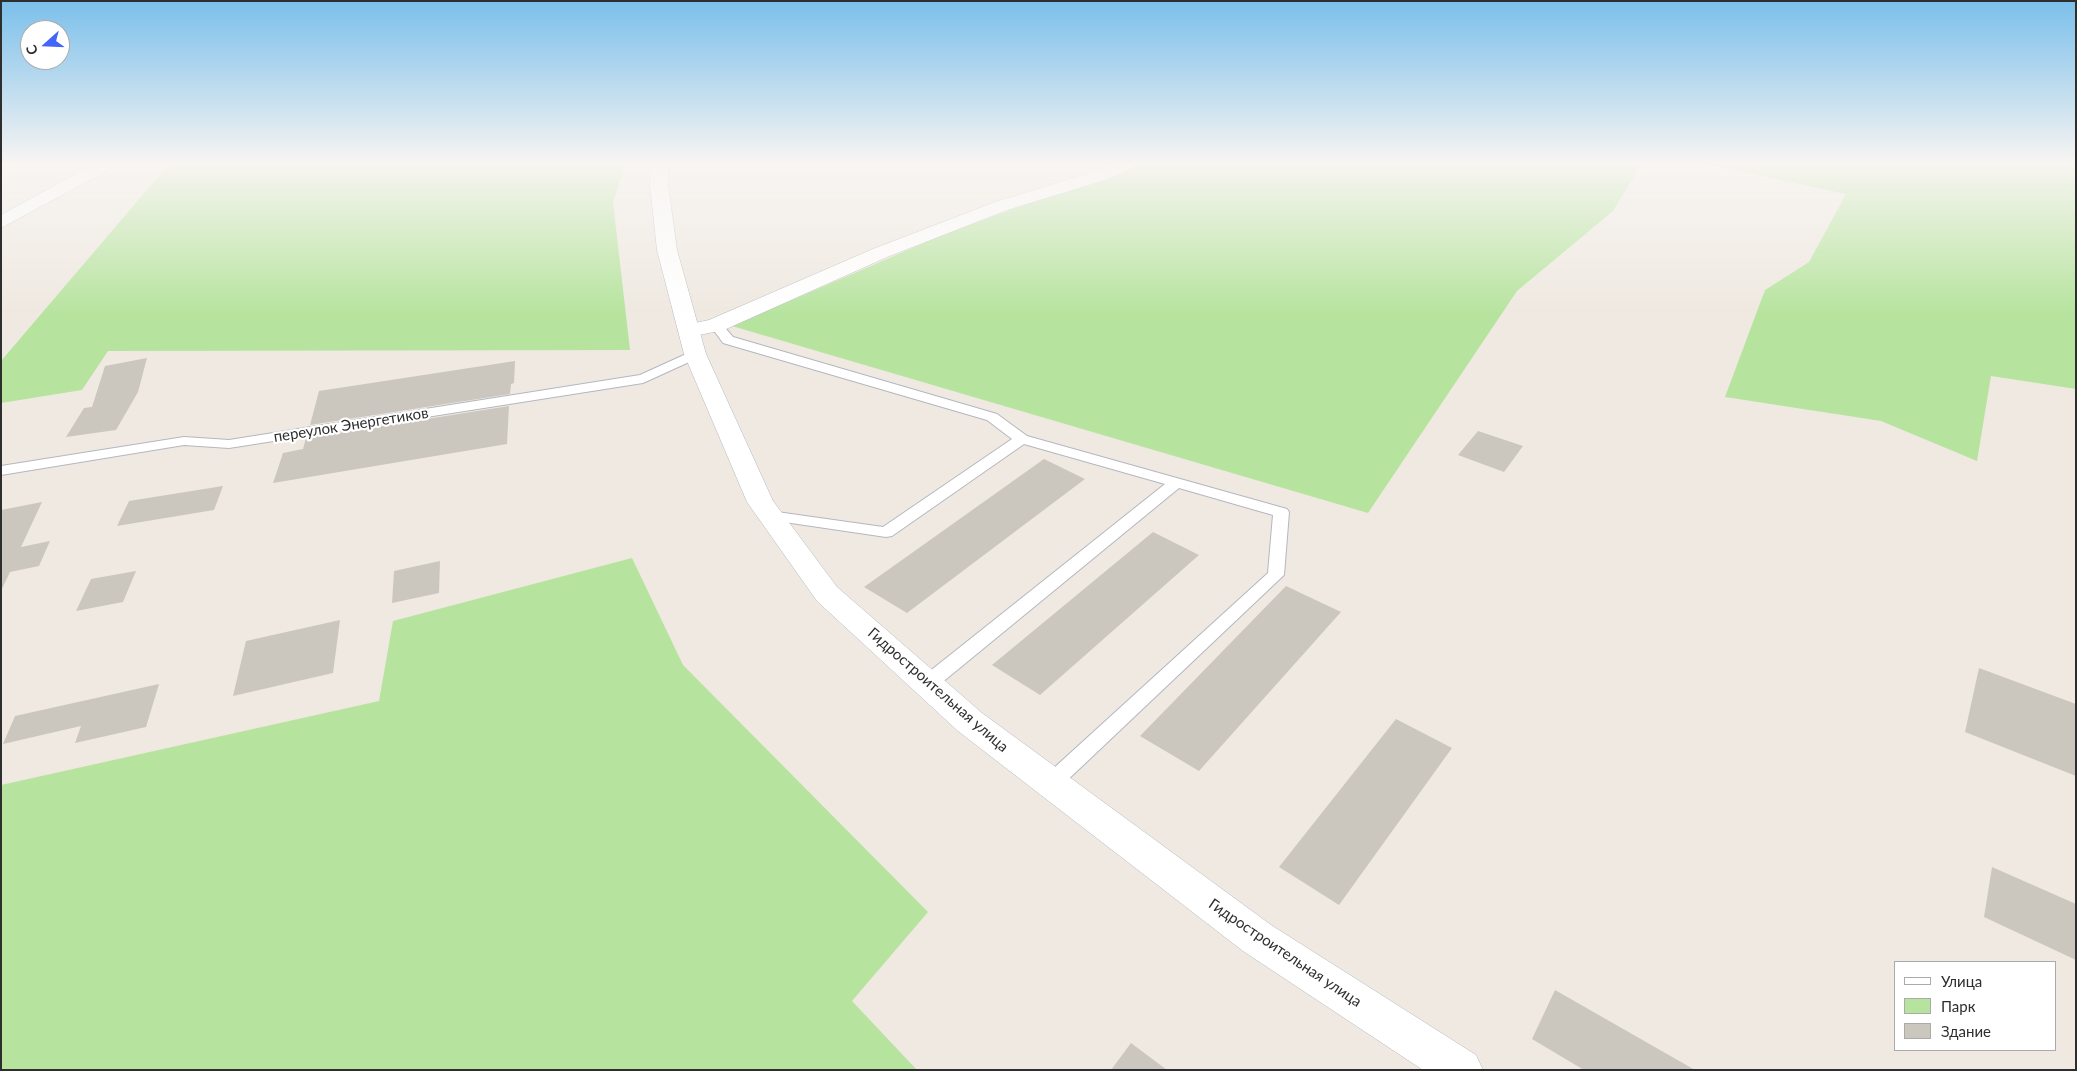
<!DOCTYPE html>
<html>
<head>
<meta charset="utf-8">
<style>
  body { margin:0 }
  #map { position:relative; width:2077px; height:1071px; overflow:hidden; background:#efe9e1; font-family:Lato,sans-serif }
  canvas { display:block }
  .frame { position:absolute; inset:0; border:2px solid #2e2e2e; pointer-events:none }
  .legend { position:absolute; left:1894px; top:961px; width:162px; height:90px; box-sizing:border-box; background:#fff; border:1px solid #ababab; margin:0; padding:6px 9px; list-style:none; font-size:15px; color:#2e2e2e }
  .legend li { display:flex; align-items:center; gap:10px; height:25px }
  .legend b { width:25px; border:1px solid #ababab }
  .north { position:absolute; left:20px; top:20px; width:50px; height:50px; box-sizing:border-box; background:#fff; border:1px solid #ababab; border-radius:50%; rotate:250deg; font-size:14px; font-weight:700; line-height:20px; text-align:center; color:#2e2e2e }
  .north::after { content:''; display:block; margin:auto; width:18px; height:22px; background:#4365f9; clip-path:polygon(50% 0,100% 100%,50% 72%,0 100%) }
</style>
</head>
<body>
<div id="map">
<canvas width="2077" height="1071"></canvas>
<div class="frame"></div>
<ul class="legend">
<li><b style="height:6px;background:#fff"></b>Улица</li>
<li><b style="height:14px;background:#b6e49e"></b>Парк</li>
<li><b style="height:14px;background:#cbc7bf"></b>Здание</li>
</ul>
<div class="north">С</div>
</div>
<script>
const c = document.querySelector('canvas').getContext('2d');
c.lineJoin = 'round';
function fillPath(path, color) { c.fillStyle = color; c.fill(path, 'evenodd'); }
const poly = rows => new Path2D(rows.map(r => 'M' + r).join(''));
function trace(path, color, width, dash) { c.strokeStyle = color; c.lineWidth = width; c.lineCap = dash ? 'butt' : 'round'; c.setLineDash(dash || []); c.stroke(path); }
function write(font, color, halo, rows, align = 'center') {
  c.font = font + ' Lato,sans-serif'; c.lineWidth = 4.5; c.setLineDash([]); c.textBaseline = 'middle'; c.strokeStyle = halo; c.fillStyle = color; for (const [text, x, y, turn = 0] of rows) {
    c.save(); c.translate(x, y); c.rotate((+turn || 0) * Math.PI / 180); c.textAlign = isNaN(turn) ? turn : align; if (halo) c.strokeText(text, 0, 0); c.fillText(text, 0, 0); c.restore();
  }
}
const green = poly([
  [169,164,626,164,613,202,630,350,108,351,82,390,1,403,1,361],
  [1134,164,1642,164,1613,211,1517,291,1368,513,732,326,940,236],
  [1704,164,2076,164,2076,389,1991,376,1977,461,1881,421,1725,397,1765,290,1809,262,1846,194],
  [632,558,683,665,928,912,852,1001,917,1070,1,1070,1,785,379,701,393,621]
]);
const building = poly([
  [147,358,138,392,116,430,66,437,84,408,92,407,105,366],
  [515,361,514,383,511,384,510,394,310,425,319,391],
  [509,406,507,444,273,483,283,453,303,449,306,438],
  [1478,431,1523,446,1504,472,1458,455],
  [1044,459,1085,479,907,613,864,587],
  [223,486,214,510,117,526,129,501],
  [42,502,21,547,50,541,39,566,10,572,1,591,1,510],
  [1153,532,1199,555,1040,695,992,665],
  [440,561,439,593,392,603,394,571],
  [136,571,123,602,76,611,91,579],
  [1286,586,1341,612,1199,771,1140,736],
  [340,620,333,673,233,696,246,641],
  [1979,668,2076,704,2076,776,1965,732],
  [159,684,146,727,75,743,81,726,3,744,15,716],
  [1396,719,1452,748,1339,905,1279,867],
  [1992,867,2076,904,2076,960,1984,917],
  [1555,990,1695,1070,1584,1070,1532,1039],
  [1131,1043,1167,1070,1111,1070]
]);
const path = poly([
  [1,169,11,164]
]);
const lane = poly([
  [716,321,720,322,733,337,997,414,1027,436,1287,509,1289,512,1284,575,1058,789,1051,791,1044,789,1041,783,1044,777,1268,573,1273,515,1179,488,934,689,927,691,920,689,918,684,920,679,1165,484,1024,444,892,536,886,537,764,519,762,516,770,511,883,527,1012,439,987,420,723,343,710,325,716,321],
  [695,350,700,351,702,354,700,357,643,383,229,448,184,445,1,475,1,466,184,437,229,440,640,375,695,350]
]);
const street = poly([
  [94,164,114,164,112,168,1,228,1,215,94,164],
  [1112,164,1134,164,1132,168,1105,180,1007,210,887,257,724,330,689,337,681,336,678,331,681,326,709,320,873,249,995,202,1093,172,1112,164]
]);
const secondary = poly([
  [652,164,668,164,668,185,677,250,706,354,773,501,837,587,982,713,1271,925,1476,1055,1483,1070,1423,1070,1243,951,958,731,817,601,747,502,684,354,657,250,650,185,652,164]
]);
const streetNames = [
  ["переулок Энергетиков",351,425,-9],
  ["Гидростроительная улица",938,690,41],
  ["Гидростроительная улица",1285,953,34]
];
fillPath(green, '#b6e49e');
fillPath(building, '#cbc7bf');
trace(lane, '#b4b7c1', 2);
trace(street, '#b4b7c1', 1);
trace(secondary, '#b4b7c1', 1);
trace(path, '#c9c9c9', 2, [2.5, 2]);
fillPath(lane, '#fff');
fillPath(street, '#fff');
fillPath(secondary, '#fff');
const sky = c.createLinearGradient(0, 0, 0, 314);
sky.addColorStop(0, '#7abfeb');
sky.addColorStop(0.52, '#f8f5f2');
sky.addColorStop(1, '#f8f5f200');
c.fillStyle = sky;
c.fillRect(0, 0, 2077, 314);
write('15px', '#2e2e2e', '#fff', streetNames);
</script>
</body>
</html>
